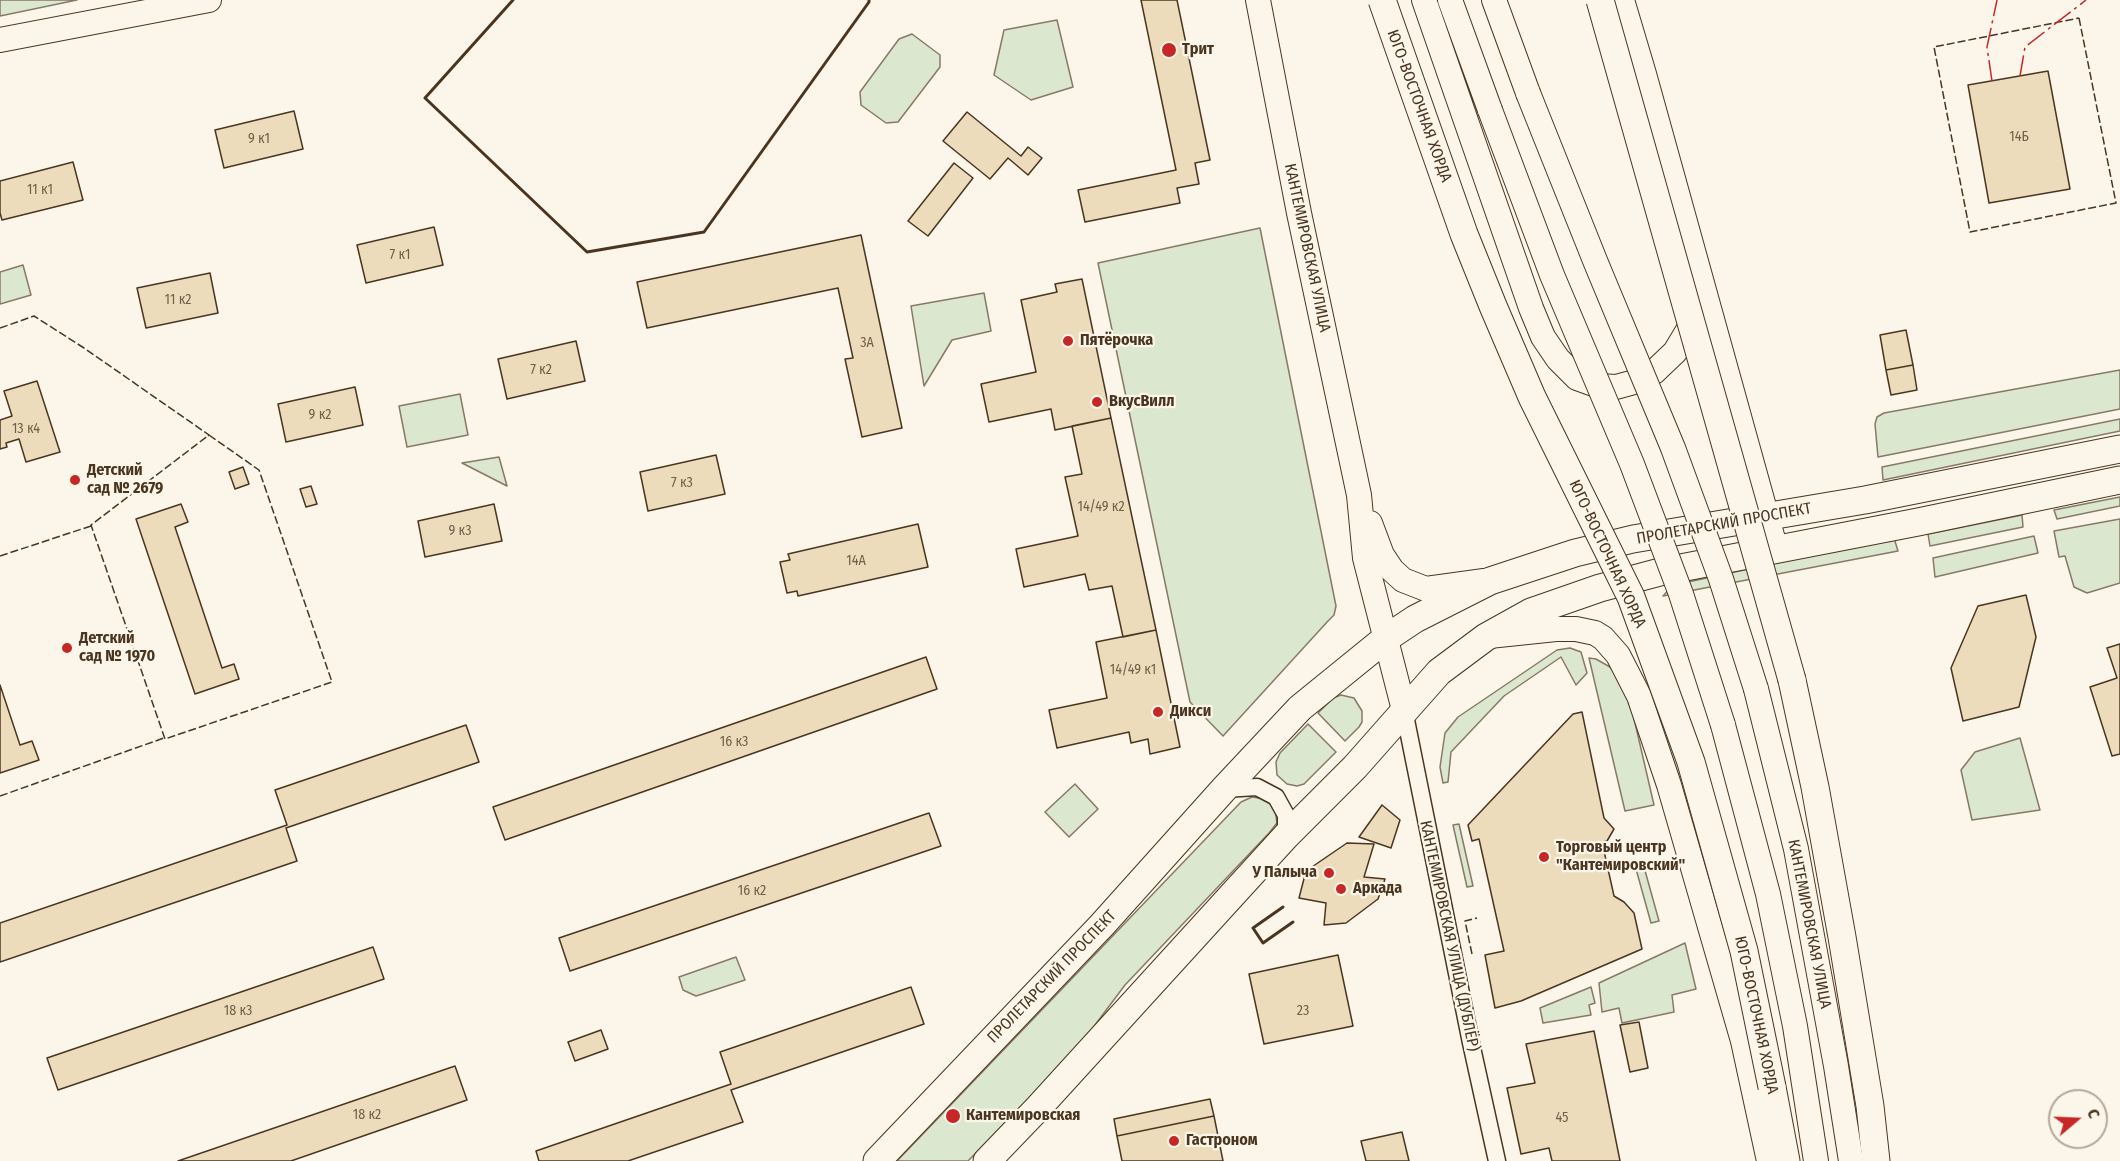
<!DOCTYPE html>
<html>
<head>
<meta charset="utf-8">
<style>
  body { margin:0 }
  #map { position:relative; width:2120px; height:1161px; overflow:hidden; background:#fbf6e9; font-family:"Fira Sans Condensed",sans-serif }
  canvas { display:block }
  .north { position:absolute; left:2048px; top:1089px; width:60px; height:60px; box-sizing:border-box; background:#fbf6e9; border:2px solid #b4a999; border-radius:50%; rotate:71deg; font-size:16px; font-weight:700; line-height:24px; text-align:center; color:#4a3520 }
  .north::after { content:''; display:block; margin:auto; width:21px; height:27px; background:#c62828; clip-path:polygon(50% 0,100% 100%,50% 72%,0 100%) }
</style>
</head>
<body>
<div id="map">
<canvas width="2120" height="1161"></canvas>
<div class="north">С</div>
</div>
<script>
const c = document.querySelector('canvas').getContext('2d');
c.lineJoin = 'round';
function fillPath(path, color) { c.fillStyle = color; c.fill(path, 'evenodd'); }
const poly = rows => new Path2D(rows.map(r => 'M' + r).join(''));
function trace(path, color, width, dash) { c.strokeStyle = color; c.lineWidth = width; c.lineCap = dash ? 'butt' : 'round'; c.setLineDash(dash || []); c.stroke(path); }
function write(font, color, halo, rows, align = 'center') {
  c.font = font + ' "Fira Sans Condensed",sans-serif'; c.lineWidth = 4.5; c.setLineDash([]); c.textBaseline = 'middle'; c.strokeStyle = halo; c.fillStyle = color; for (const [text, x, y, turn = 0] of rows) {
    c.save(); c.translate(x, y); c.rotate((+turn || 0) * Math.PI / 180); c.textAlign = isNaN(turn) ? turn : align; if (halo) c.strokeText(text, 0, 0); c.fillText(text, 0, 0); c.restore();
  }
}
const green = poly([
  [0,0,77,0,0,16,0,0],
  [1057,20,1073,87,1031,100,994,75,1004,30,1057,20],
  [912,34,940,55,940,67,898,122,886,123,861,105,860,92,899,39,912,34],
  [1260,228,1336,606,1334,615,1328,621,1223,736,1190,702,1098,263,1260,228],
  [23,265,31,295,0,304,0,272,23,265],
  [984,293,991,331,952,340,924,386,911,306,984,293],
  [2120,370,2120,409,1878,457,1875,424,1877,417,1884,413,2120,370],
  [460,394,468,435,407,447,399,406,460,394],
  [2120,419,2120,431,1883,480,1882,467,2120,419],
  [499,457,507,486,462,463,499,457],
  [2120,497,2120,506,2057,519,2054,510,2120,497],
  [2022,515,2023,527,1930,546,1928,534,2022,515],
  [2120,519,2120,583,2087,593,2074,587,2065,556,2059,557,2054,531,2120,519],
  [2034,536,2038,553,1935,577,1933,558,2034,536],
  [1894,538,1898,551,1663,596,1672,586,1683,583,1894,538],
  [1570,648,1581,652,1587,673,1576,685,1561,657,1504,696,1451,752,1448,782,1443,783,1440,767,1445,733,1458,717,1557,650,1570,648],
  [1589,658,1596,659,1610,667,1622,682,1629,697,1654,805,1625,811,1589,658],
  [1341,695,1354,698,1362,711,1362,722,1359,727,1345,741,1318,713,1333,698,1341,695],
  [1308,724,1336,752,1304,784,1297,786,1287,784,1277,775,1276,762,1280,753,1308,724],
  [2020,738,2040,810,1972,820,1961,770,1975,752,2020,738],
  [1075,784,1098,809,1069,837,1045,812,1075,784],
  [1252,797,1265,799,1275,809,1277,823,1269,833,1125,985,1077,1049,968,1161,897,1161,1241,802,1252,797],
  [1459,824,1473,886,1467,887,1453,825,1459,824],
  [1644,867,1659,921,1651,923,1636,869,1644,867],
  [1685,943,1696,989,1672,995,1674,1012,1622,1023,1619,1008,1602,1012,1599,983,1685,943],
  [736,957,745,980,696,996,683,990,679,977,736,957],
  [1591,987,1595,1003,1589,1005,1591,1015,1543,1023,1540,1008,1591,987]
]);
const building = poly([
  [1141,0,1177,0,1210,160,1195,163,1199,184,1177,188,1180,203,1085,222,1078,190,1176,170,1141,0],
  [2048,71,2070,189,1989,203,1968,85,2048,71],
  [294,111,303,149,224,168,215,130,294,111],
  [967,112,1021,156,1028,147,1042,158,1028,175,1008,158,990,179,943,141,967,112],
  [73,162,83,200,2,220,0,213,0,181,73,162],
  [954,163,973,178,928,236,908,221,954,163],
  [434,227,443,265,366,283,357,245,434,227],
  [861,235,902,428,862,437,845,359,853,358,838,288,647,328,637,282,861,235],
  [210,273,218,313,146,328,137,288,210,273],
  [1082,279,1111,418,1055,430,1051,409,989,422,981,384,1036,372,1021,300,1057,292,1055,284,1082,279],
  [1906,330,1913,365,1886,370,1880,335,1906,330],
  [576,341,585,381,507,399,498,359,576,341],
  [1913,365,1917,390,1891,395,1886,370,1913,365],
  [37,381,60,452,26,462,19,439,6,443,7,447,0,449,0,420,12,416,4,391,37,381],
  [355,387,363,425,286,442,278,404,355,387],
  [1111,418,1156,630,1123,637,1112,586,1089,590,1085,574,1024,587,1016,549,1078,536,1065,477,1082,474,1072,426,1111,418],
  [716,455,725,494,648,511,640,472,716,455],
  [243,467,249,484,235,489,229,472,243,467],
  [311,486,317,504,306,507,300,489,311,486],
  [181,504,188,522,175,527,222,668,234,664,239,679,195,694,136,519,181,504],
  [494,504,502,541,425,557,418,521,494,504],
  [918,524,928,567,798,596,797,591,787,593,780,562,790,560,788,554,918,524],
  [2026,595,2036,637,2019,707,1963,721,1951,668,1978,606,2026,595],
  [1156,630,1180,747,1150,754,1148,739,1131,743,1129,732,1057,748,1049,710,1107,698,1096,642,1156,630],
  [2120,644,2120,754,2112,756,2090,687,2117,678,2107,648,2120,644],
  [926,657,937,689,505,840,493,807,926,657],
  [0,685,20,745,32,741,39,760,0,773,0,685],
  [1582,712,1604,818,1614,829,1607,841,1602,842,1614,896,1624,902,1634,913,1642,949,1521,1001,1495,1008,1485,955,1504,951,1479,839,1472,841,1468,825,1573,714,1582,712],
  [466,725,479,762,286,828,297,861,0,962,0,923,287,825,275,790,466,725],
  [1382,805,1400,820,1391,848,1359,837,1382,805],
  [929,813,941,846,570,971,559,938,929,813],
  [1347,843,1374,844,1364,877,1385,879,1378,899,1346,923,1324,925,1326,903,1299,898,1306,871,1347,843],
  [373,947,384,979,58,1090,47,1058,373,947],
  [1338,955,1353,1026,1264,1044,1249,974,1338,955],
  [911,987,924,1024,731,1090,743,1122,628,1161,539,1161,536,1151,731,1084,720,1052,911,987],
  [1639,1022,1648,1068,1630,1072,1620,1025,1639,1022],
  [601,1030,608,1049,575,1061,568,1042,601,1030],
  [1594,1031,1620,1161,1552,1161,1549,1148,1521,1154,1507,1088,1535,1083,1526,1044,1594,1031],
  [455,1066,467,1100,291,1161,178,1161,455,1066],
  [1210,1099,1214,1116,1117,1136,1114,1119,1210,1099],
  [1214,1116,1223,1161,1122,1161,1117,1136,1214,1116],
  [1402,1132,1409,1161,1366,1161,1361,1141,1402,1132]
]);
const street = poly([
  [1404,710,1471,1043,1497,1161],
  [1224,789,1257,787,1276,797,1286,815,1286,836]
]);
const secondary = poly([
  [1258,0,1299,213,1359,495,1365,558,1404,710],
  [1424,0,1531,308,1543,337,1558,359,1577,378,1599,386,1616,387,1638,381,1654,372,1675,352,1690,327,1696,304,1697,283,1694,256],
  [1450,0,1490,110],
  [1494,0,1528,93],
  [1622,0,1644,74,1776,550],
  [0,40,209,0],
  [1370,523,1382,555,1392,570,1403,580,1426,589,1484,581],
  [1489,636,1556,629,1576,629,1595,633,1603,638,1618,655,1639,696,1669,785,1743,1041,1769,1161],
  [1756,689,1796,849,1836,1066,1851,1161],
  [1723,725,1768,894,1795,1026,1816,1161]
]);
const primary = poly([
  [1792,680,1815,787,1842,937,1870,1106,1876,1161],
  [1772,1087,1786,1161],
  [877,1161,1102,925,1224,789,1300,708,1385,639,1415,619,1490,581,1575,553,1633,539,1865,500,2120,449],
  [987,1161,1038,1108,1286,836,1355,767,1439,672,1486,637,1531,612,1600,588,1660,572,1918,522,2120,480]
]);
const secondaryBridge = poly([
  [1528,93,1596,263,1673,448,1721,579,1756,689],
  [1490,110,1552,275,1632,464,1681,594,1723,725]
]);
const primaryBridge = poly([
  [1382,0,1464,234,1493,306,1532,397,1631,597,1691,762,1744,951,1772,1087],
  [1600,0,1792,680]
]);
const fence = poly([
  [2079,18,2116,203,1970,232,1934,47,2079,18],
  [0,328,34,316,84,348,209,435,208,436],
  [209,435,259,470,332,682,165,739,91,525,209,435],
  [0,556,91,526],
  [0,796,164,738],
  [1472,954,1465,921,1477,918]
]);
const wall = poly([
  [513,0,425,98,587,252,704,232,869,2,869,0],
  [1283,907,1253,928,1263,943,1293,922]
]);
const power = poly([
  [2020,76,2025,47,2086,0],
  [1992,81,1987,47,1997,0]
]);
const markers = [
  [1169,50,8,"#c62828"],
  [1068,341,6,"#c62828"],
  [1097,402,6,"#c62828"],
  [75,480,6,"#c62828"],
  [67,648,6,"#c62828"],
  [1158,712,6,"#c62828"],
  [1544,857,6,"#c62828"],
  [1329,873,6,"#c62828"],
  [1341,889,6,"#c62828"],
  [953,1116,8,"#c62828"],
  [1174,1141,6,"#c62828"]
];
const numberNames = [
  ["14Б",2019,137],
  ["9 к1",259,139],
  ["11 к1",40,190],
  ["7 к1",400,255],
  ["11 к2",178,300],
  ["3А",867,343],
  ["7 к2",541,370],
  ["9 к2",320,415],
  ["13 к4",26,429],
  ["7 к3",682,483],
  ["14/49 к2",1101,507],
  ["9 к3",460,531],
  ["14А",856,561],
  ["14/49 к1",1133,670],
  ["16 к3",734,742],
  ["16 к2",752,891],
  ["18 к3",238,1011],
  ["23",1303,1011],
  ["18 к2",367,1115],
  ["45",1562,1118]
];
const poiNames = [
  ["Трит",1182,50],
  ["Пятёрочка",1080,341],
  ["ВкусВилл",1109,402],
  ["Детский",87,471],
  ["сад № 2679",87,489],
  ["Детский",79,639],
  ["сад № 1970",79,657],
  ["Дикси",1170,712],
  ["Торговый центр",1556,848],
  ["\"Кантемировский\"",1556,866],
  ["У Палыча",1317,873,"right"],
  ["Аркада",1353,889],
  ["Кантемировская",966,1116],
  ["Гастроном",1186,1141]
];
const streetNames = [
  ["ЮГО-ВОСТОЧНАЯ ХОРДА",1419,106,70],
  ["КАНТЕМИРОВСКАЯ УЛИЦА",1307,248,78],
  ["ПРОЛЕТАРСКИЙ ПРОСПЕКТ",1724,524,-10],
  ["ЮГО-ВОСТОЧНАЯ ХОРДА",1607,554,65],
  ["КАНТЕМИРОВСКАЯ УЛИЦА",1809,924,79],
  ["КАНТЕМИРОВСКАЯ УЛИЦА (ДУБЛЁР)",1449,936,78],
  ["ПРОЛЕТАРСКИЙ ПРОСПЕКТ",1052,977,-46],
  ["ЮГО-ВОСТОЧНАЯ ХОРДА",1756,1015,78]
];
fillPath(green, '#dce7d0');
trace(green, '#887966', 1.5);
fillPath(building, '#ecdcbc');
trace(building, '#4a3520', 1.5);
trace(street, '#4a3520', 19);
trace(secondary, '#4a3520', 26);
trace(primary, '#4a3520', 29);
trace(street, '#fbf6e9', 16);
trace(secondary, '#fbf6e9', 24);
trace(primary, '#fbf6e9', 27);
trace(secondaryBridge, '#4a3520', 26, []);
trace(primaryBridge, '#4a3520', 29, []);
trace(secondaryBridge, '#fbf6e9', 24);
trace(primaryBridge, '#fbf6e9', 27);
trace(fence, '#4a3520', 1.5, [8, 3]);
trace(wall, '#4a3520', 3);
trace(power, '#c62828', 1.5, [21, 4.5, 3, 4.5]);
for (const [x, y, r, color] of markers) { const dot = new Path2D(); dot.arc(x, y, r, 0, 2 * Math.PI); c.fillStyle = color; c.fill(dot); trace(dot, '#fbf6e9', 2); }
write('14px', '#725f47', null, numberNames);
write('bold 16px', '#4a3520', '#fbf6e9', poiNames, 'left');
write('16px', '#4a3520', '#fbf6e9', streetNames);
</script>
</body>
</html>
